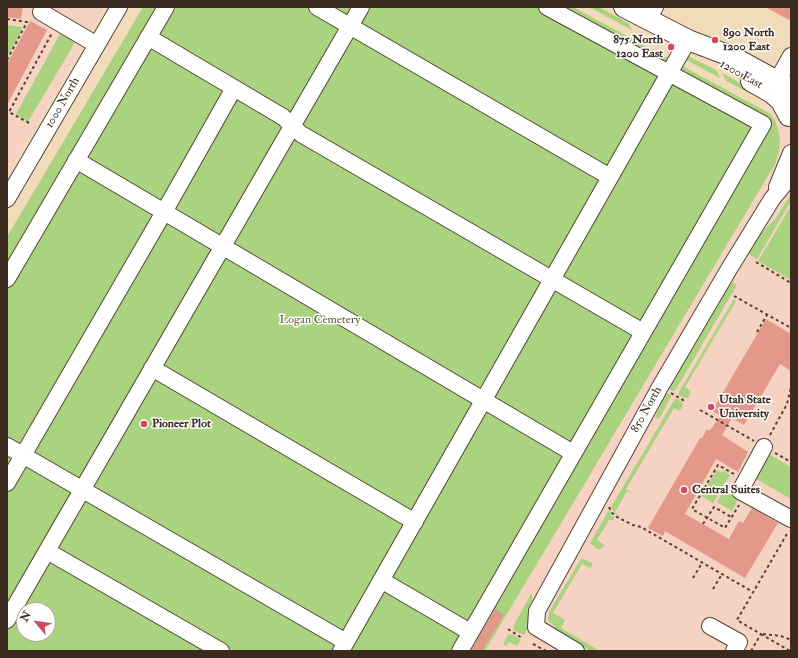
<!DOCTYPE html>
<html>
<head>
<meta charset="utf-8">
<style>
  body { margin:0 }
  #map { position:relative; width:798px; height:658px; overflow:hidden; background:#f1dbba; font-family:"IM FELL Double Pica",serif }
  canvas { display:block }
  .frame { position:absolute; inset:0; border:8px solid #3b2a1e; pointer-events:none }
  .north { position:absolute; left:16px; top:602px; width:40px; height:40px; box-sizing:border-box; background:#fff; border:1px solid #b1aaa5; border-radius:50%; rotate:299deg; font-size:11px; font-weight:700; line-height:16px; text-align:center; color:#3b2a1e }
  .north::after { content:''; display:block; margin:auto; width:14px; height:18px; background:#d1495b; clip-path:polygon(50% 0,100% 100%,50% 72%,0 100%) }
</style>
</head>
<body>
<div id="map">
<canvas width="798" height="658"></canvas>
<div class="frame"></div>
<div class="north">N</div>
</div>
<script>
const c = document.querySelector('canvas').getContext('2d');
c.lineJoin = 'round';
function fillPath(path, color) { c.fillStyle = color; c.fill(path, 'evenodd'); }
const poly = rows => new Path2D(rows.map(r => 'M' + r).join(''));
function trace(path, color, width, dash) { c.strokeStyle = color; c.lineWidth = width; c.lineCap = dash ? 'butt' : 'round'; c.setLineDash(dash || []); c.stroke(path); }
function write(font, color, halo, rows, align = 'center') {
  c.font = font + ' "IM FELL Double Pica",serif'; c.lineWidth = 3; c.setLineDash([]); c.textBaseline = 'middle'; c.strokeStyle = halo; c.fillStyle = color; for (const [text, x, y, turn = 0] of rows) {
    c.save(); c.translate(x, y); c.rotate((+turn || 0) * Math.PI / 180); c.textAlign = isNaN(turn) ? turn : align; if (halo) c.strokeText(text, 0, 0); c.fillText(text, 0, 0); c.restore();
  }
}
const built = poly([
  [7,7,105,7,7,176],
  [791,71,791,651,485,651,775,164,779,151,776,123,771,114]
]);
const green = poly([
  [143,7,573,7,771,114,776,123,780,138,779,151,775,164,485,651,7,651,7,237],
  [24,610,48,610,48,634,24,634],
  [589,7,599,7,628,23,632,30],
  [7,25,21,27,22,30,7,57],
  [60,34,75,42,28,122,16,114],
  [688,56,716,70,720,78,685,59],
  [722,73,742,84,777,108,726,81],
  [791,194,791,201,757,259,747,253,756,238,776,218],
  [791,206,791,280,758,261],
  [730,281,737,285,675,391,673,391,669,389,674,377],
  [734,299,736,301,685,387,691,392,688,398,684,398,679,395,679,392],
  [666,393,671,395,671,397,659,419,655,417],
  [675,399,677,399,682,402,683,405,680,411,674,408,626,489,633,494,627,491,615,512,620,516,619,516,614,513,611,507],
  [767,453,791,467,791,499,753,477],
  [717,470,722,473,723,470,730,475,713,503,701,496],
  [725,489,739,497,732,511,717,502],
  [609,510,612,516,614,517,614,520,609,520,597,540,603,544,604,546,601,549,597,549,590,543],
  [581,559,586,560,592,563,592,566,590,568,582,564,553,613,565,620,561,628,600,651,590,651,556,631,555,626,549,622,548,619,550,610],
  [532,592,532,600,529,608,528,615,530,623,524,635,513,630,514,625],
  [512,634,521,640,517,646,509,642,506,646,503,644,508,635]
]);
const building = poly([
  [7,7,23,7,21,19,7,17],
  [765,7,791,7,791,21],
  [30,21,47,30,7,105,7,64],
  [766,319,791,334,791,371,780,364,744,425,732,418,722,435,748,452,738,472,716,459,685,514,729,539,739,521,743,523,752,508,778,523,745,578,665,531,663,536,648,528,700,438,702,438,707,429,709,431,721,416,712,411],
  [495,609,504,615,482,651,471,651]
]);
const path = poly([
  [7,19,27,22,7,60],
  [29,123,9,112,52,33],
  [756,262,791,283],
  [734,296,791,328],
  [757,332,767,315],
  [671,393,686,402],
  [700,410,754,441],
  [770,435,787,404,791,387],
  [775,453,791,462],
  [734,474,718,465,692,509,725,528,739,505],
  [609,507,612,513,617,517,633,525,641,527,753,592],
  [703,524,714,507,731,517],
  [693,578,702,563],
  [713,589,722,574],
  [508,629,522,638],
  [761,634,790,651],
  [763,634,781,636,791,640],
  [533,644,546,651],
  [751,651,761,634,737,620,788,532]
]);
const minor = poly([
  [43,7,41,12,97,45],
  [317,7,610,177],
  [648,19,655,7],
  [148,37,283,117,301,134,643,332],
  [777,81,791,56],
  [76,160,573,453],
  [777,187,791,153],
  [7,199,119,7],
  [7,279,166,7],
  [152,368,415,522],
  [7,446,346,642],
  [764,447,740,491,791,519],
  [7,483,164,212,234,88],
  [47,551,221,651],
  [381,580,470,632],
  [7,620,361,7],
  [710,626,739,642,734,651],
  [341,651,688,40],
  [460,651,763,124,547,7],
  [576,651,536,627,537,611,660,387,729,269,772,199,791,176]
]);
const major = poly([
  [624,7,688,40,733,57,777,81,791,87],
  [751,81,772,93,781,101,789,116]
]);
const markers = [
  [715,40,4,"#d1495b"],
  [671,47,4,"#d1495b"],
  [711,407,4,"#d1495b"],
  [144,424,4,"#d1495b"],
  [684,490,4,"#d1495b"]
];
const poiNames = [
  ["890 North",723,33],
  ["1200 East",723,47],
  ["875 North",663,40,"right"],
  ["1200 East",663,54,"right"],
  ["Utah State",719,400],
  ["University",719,414],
  ["Pioneer Plot",152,424],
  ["Central Suites",692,490]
];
const streetNames = [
  ["1200 East",741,75,29],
  ["1000 North",63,103,-60],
  ["850 North",647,410,-61]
];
const parkNames = [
  ["Logan Cemetery",320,320]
];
fillPath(built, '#f5d2c2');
fillPath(green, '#aad37f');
fillPath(building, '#e39889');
trace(minor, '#564535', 18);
trace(major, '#564535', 22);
trace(path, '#564535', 2, [3, 3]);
trace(minor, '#fff', 16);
trace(major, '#fff', 20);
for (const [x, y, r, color] of markers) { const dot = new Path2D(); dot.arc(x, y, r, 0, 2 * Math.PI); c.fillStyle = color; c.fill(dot); trace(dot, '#fff', 1.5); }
write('bold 12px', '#3b2a1e', '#fff', poiNames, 'left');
write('12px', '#3b2a1e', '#fff', streetNames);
write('12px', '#5c5d3b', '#fff', parkNames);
</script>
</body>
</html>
